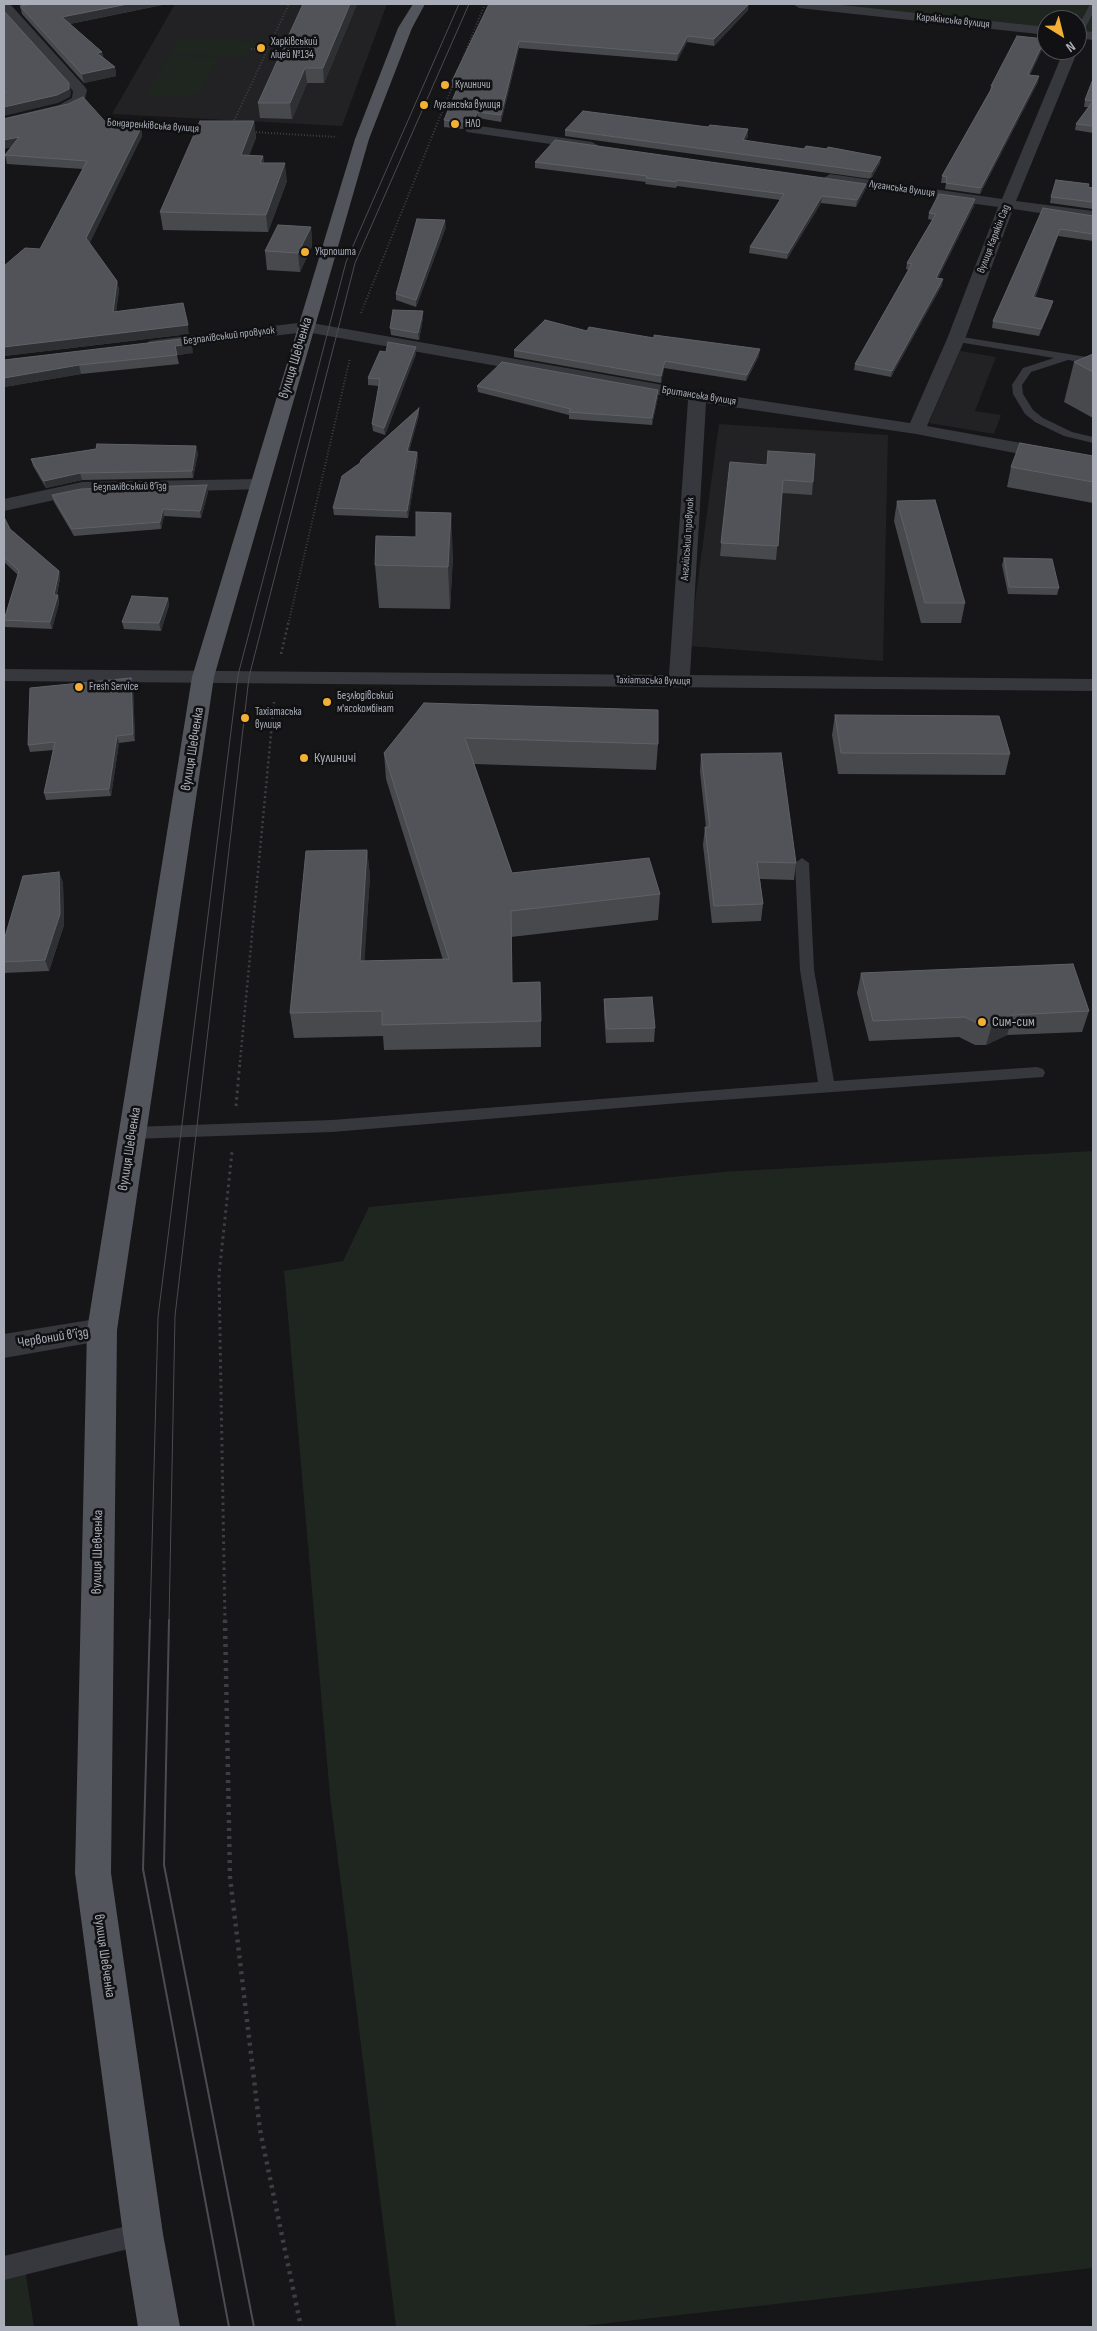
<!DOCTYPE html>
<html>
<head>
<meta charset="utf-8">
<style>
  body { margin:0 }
  #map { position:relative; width:1097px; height:2331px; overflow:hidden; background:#161618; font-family:"Sofia Sans Condensed",sans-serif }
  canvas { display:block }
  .frame { position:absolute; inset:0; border:5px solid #a8adb8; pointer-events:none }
  .north { position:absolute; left:1037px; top:10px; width:50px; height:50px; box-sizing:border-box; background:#111113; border:1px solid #4d4f55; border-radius:50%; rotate:144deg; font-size:14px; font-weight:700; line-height:20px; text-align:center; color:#a8adb8 }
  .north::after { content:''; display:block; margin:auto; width:18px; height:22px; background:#f2b134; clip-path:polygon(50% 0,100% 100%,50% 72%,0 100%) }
</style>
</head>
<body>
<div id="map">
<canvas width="1097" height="2331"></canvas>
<div class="frame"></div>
<div class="north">N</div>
</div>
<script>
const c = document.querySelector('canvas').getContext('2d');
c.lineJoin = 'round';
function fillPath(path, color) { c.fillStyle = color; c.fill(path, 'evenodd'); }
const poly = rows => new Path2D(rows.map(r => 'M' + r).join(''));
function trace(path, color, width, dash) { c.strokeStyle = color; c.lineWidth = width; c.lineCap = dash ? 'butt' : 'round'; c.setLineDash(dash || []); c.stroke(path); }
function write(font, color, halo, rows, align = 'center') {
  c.font = font + ' "Sofia Sans Condensed",sans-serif'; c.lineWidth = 5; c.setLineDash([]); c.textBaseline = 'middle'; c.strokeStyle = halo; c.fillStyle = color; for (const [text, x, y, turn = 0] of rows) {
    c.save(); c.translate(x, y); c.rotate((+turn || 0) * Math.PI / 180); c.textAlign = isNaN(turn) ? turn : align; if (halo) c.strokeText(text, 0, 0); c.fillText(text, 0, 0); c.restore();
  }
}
const built = poly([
  [175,4,387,4,342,126,112,114],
  [960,351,996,357,975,411,1001,415,994,434,929,423],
  [719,424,888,435,883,661,689,646]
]);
const green = poly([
  [818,4,1093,4,1093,34,1077,32,1077,20,1047,20,1047,29],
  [178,38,256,41,247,57,169,54],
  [168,56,219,58,197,96,146,95],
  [1093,1151,1093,2268,574,2327,396,2327,330,1796,284,1271,343,1261,369,1207,723,1172],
  [24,2263,34,2327,4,2327,4,2268]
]);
const pathFar3 = poly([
  [251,49,267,49],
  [463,58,485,4],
  [103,123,199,129],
  [233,123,289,4],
  [253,132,337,137],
  [361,313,454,82],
  [289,621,350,358]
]);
const pathFar2 = poly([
  [281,654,289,620],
  [240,1062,274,702]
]);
const pathFar1 = poly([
  [236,1106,240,1061],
  [225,1622,219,1275,232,1152]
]);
const path = poly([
  [225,1620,230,1877,260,2130,301,2327]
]);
const lane = poly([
  [1090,4,1093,4,1093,13,1081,36,1077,36,1077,29,1090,4],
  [956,336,1093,358,1093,364,1068,360,1031,372,1022,385,1023,394,1033,410,1043,418,1072,432,1093,437,1093,443,1064,436,1035,422,1025,414,1013,394,1012,385,1023,368,1054,358,952,341,951,339,956,336],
  [802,858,809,863,814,970,834,1081,1037,1067,1043,1069,1045,1073,1043,1077,679,1103,332,1132,133,1139,127,1137,125,1133,127,1129,133,1127,332,1120,818,1082,800,970,795,863,802,858],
  [143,2222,152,2225,155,2234,152,2243,4,2280,4,2256,143,2222]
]);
const street = poly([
  [4,4,10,4,85,87,87,90,84,103,69,111,4,126,4,118,59,105,72,98,73,91,4,13,4,4],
  [793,4,832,4,1047,27,1047,35,799,8,793,4],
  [1077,30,1093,32,1093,40,1077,38,1077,30],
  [1077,49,1078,50,1016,201,1093,211,1093,221,1013,209,965,339,927,426,1093,456,1093,468,916,434,706,403,690,675,1093,679,1093,691,4,681,4,669,669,675,688,400,306,332,155,350,149,349,146,345,149,341,155,340,306,322,697,391,910,423,947,339,998,207,830,184,822,179,830,174,1002,199,1064,50,1077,49],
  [472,125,592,142,599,146,592,150,467,132,465,129,472,125],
  [258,479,265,481,267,485,265,489,82,494,4,511,4,499,82,482,258,479],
  [102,1318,112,1321,117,1330,112,1339,4,1358,4,1334,102,1318]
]);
const primary = poly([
  [413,4,425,4,412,28,369,139,214,677,117,1330,111,1873,163,2234,180,2327,138,2327,123,2234,75,1873,87,1330,192,677,355,139,398,28,413,4]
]);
const tramFar1 = poly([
  [150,1622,158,1317,238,675,346,262,459,4],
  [169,1622,175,1316,249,677,355,263,469,4]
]);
const tram = poly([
  [150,1620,143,1869,229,2327],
  [169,1620,164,1865,254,2327]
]);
const wall = poly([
  [34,4,162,4,162,5,70,24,102,52,103,57,115,67,116,76,84,83,22,14,20,6],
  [357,4,324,83,307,83,292,119,260,118,258,103],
  [489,4,748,10,714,46,687,42,677,61,519,48,501,122,478,118,476,124,471,123,463,129,444,127,444,120,457,88,452,88,452,81],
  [1045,39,1044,45,1030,75,1038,82,980,194,945,189,946,183,941,183,942,176,990,91,991,86],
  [1093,79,1093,133,1075,130,1076,124,1089,107,1084,107,1085,100],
  [254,121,256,138,249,155,263,156,264,163,287,181,268,232,163,230,160,212],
  [110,127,141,128,142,136,89,243,117,281,119,290,116,311,189,334,4,356,4,266,40,249,83,169,7,164,5,155,11,147],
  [708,127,748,129,748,136,745,141,880,163,871,179,565,136,565,130],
  [535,162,866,184,865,190,856,207,821,203,787,259,749,253,750,247,780,200,677,186,676,188,645,184,646,182,535,168],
  [1093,188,1093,209,1050,203,1051,197],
  [975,199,974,206,938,278,942,285,891,377,854,370,855,364,908,270,906,269,907,263,932,220,928,219,929,213],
  [1043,208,1093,216,1093,241,1058,236,1035,298,1053,301,1051,308,1039,336,992,328,993,321],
  [311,227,312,246,300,272,267,270,265,251],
  [446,227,416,307,396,300,396,294],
  [423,318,419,340,391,335,390,328],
  [587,331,759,356,746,381,664,368,661,383,514,357,514,350],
  [416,347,416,354,385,435,373,431,372,424,379,386,368,385,368,378,386,352],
  [193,353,177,355,179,364,81,374,4,387,4,360],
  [1093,354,1093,418,1064,402,1074,362],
  [477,386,658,397,652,425,569,419,569,415,478,392],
  [419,415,409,451,417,452,418,459,408,518,334,515,333,508,360,463],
  [198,453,193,478,82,480,46,488,33,466,31,459],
  [1093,456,1093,503,1007,487,1011,467],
  [730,462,813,482,812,495,782,493,776,560,720,556],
  [208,492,201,518,164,516,161,529,74,536,54,502,52,495],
  [897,501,965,603,961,623,921,623,894,521],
  [4,517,10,529,59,571,60,578,57,595,58,595,59,603,52,629,5,627,4,619,18,575,4,562],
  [416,537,453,555,450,609,379,608,375,565],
  [1004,558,1059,588,1057,595,1008,594,1002,565],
  [168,598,169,605,161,631,124,629,122,622],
  [131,678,133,685,135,741,119,743,111,796,46,800,44,793,54,750,30,752,28,745],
  [424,703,658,744,656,770,474,764,512,873,660,894,658,920,511,937,512,983,541,1021,541,1047,384,1050,383,1036,294,1038,290,1013,367,850,370,876,364,961,443,960,386,779,384,753],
  [835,715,1010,754,1005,775,838,774,832,735],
  [701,754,796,863,794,880,760,879,763,904,761,921,712,923,703,845,705,827,706,827,700,772],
  [59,872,63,883,64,925,49,971,4,973,4,940],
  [861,973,1089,1011,1082,1032,1007,1035,986,1045,975,1045,959,1037,869,1041,857,993],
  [604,999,655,1028,654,1042,606,1043,604,1013]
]);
const shadedWall = poly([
  [128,4,162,4,162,5,64,25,62,17],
  [350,4,357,4,324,83,323,68],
  [749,4,748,10,714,46,714,39],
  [688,36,687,42,677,61,678,54],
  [1045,39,1044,45,1027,81,1028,75],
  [519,41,519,48,501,122,501,115],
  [102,52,103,60,97,53],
  [115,67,116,76,84,83,82,74],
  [305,68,307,83,292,119,290,103],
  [1039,76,1038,82,980,194,981,188],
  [69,83,71,92,70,97,58,103,4,116,4,107],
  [478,112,478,118,476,124,475,117],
  [471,117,471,123,463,129,463,122],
  [254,121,256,138,243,172,241,155],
  [141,128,142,136,88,247,86,238],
  [748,129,748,136,742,146,743,140],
  [19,137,21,145,4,149,4,140],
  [263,156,265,173,260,163],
  [881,157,880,163,871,179,872,172],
  [285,163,287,181,268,232,266,215],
  [866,184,865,190,856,207,857,200],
  [822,196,821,203,787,259,788,253],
  [975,199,974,206,935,284,936,278],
  [445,220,446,227,416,307,416,300],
  [311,227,312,246,300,272,298,253],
  [1060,229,1058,236,1032,304,1033,297],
  [943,279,942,285,891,377,892,371],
  [117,281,119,290,115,321,113,312],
  [1053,301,1051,308,1039,336,1041,329],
  [423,311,423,318,419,340,418,333],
  [188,325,189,334,4,356,4,347],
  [192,344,193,353,177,355,175,346],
  [416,347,416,354,385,435,384,428],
  [760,349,759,356,746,381,747,375],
  [665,361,664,368,661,383,661,376],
  [79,365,81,374,4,387,4,378],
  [658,390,658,397,652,425,652,418],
  [419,408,419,415,407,458,407,451],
  [196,446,198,453,193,478,192,471],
  [417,452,418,459,408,518,407,511],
  [80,473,82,480,46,488,44,481],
  [207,485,208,492,201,518,200,511],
  [163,509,164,516,161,529,160,522],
  [451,513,453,555,450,609,448,567],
  [59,571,60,578,55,602,54,595],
  [58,595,59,603,52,629,50,622],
  [168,598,169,605,161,631,159,623],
  [131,678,133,685,135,741,133,734],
  [117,736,119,743,111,796,109,789],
  [367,850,370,876,363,987,360,961],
  [59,872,63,883,64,925,49,971,45,960],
  [1013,1015,1007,1035,986,1045,992,1025]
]);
const building = poly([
  [34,4,128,4,62,17,102,52,97,53,115,67,82,74,20,6,34,4],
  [303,4,350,4,323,68,305,68,290,103,258,103,303,4],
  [489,4,749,4,714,39,688,36,678,54,519,41,501,115,478,112,475,117,471,117,463,122,444,120,460,82,452,81,489,4],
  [4,11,69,83,69,89,57,95,4,107,4,92,6,92,4,89,4,11],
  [1017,36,1045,39,1028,75,1039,76,981,188,946,183,947,177,942,176,993,86,991,86,1017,36],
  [1093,79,1093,126,1076,124,1093,101,1085,100,1093,79],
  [83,97,110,127,141,128,86,238,117,281,113,312,183,303,188,325,4,347,4,266,25,248,40,249,87,161,5,155,19,137,4,140,4,119,68,104,83,97],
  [583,111,708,127,710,125,748,129,743,140,804,149,806,146,827,149,828,147,881,157,872,172,565,130,583,111],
  [200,121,254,121,241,155,263,156,260,163,285,163,266,215,160,212,200,121],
  [555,140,866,184,857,200,822,196,788,253,750,247,784,194,677,180,676,182,646,178,647,176,535,162,555,140],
  [1056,180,1089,184,1088,187,1093,188,1093,202,1051,197,1056,180],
  [939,194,975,199,936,278,943,279,892,371,855,364,912,264,907,263,936,214,929,213,939,194],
  [1043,208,1093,216,1093,234,1060,229,1033,297,1053,301,1041,329,993,321,1043,208],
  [417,219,445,220,416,300,396,294,417,219],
  [278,225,311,227,298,253,265,251,278,225],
  [393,310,423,311,418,333,390,328,393,310],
  [545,320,587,331,589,327,654,338,654,335,760,349,747,375,665,361,661,376,514,350,545,320],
  [190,338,192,344,175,346,177,355,79,365,4,378,4,360,190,338],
  [388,342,416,347,384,428,372,424,380,379,368,378,380,351,386,352,388,342],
  [1093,354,1093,372,1074,362,1093,354],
  [502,362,658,390,652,418,569,412,571,409,477,386,502,362],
  [419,408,407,451,417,452,407,511,333,508,342,476,360,463,361,460,419,408],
  [1020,443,1093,456,1093,482,1011,467,1020,443],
  [97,444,196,446,192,471,80,473,44,481,31,459,96,449,97,444],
  [768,451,815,454,813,482,783,480,778,546,721,543,730,462,767,465,768,451],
  [207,485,200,511,163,509,160,522,72,529,52,495,81,489,207,485],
  [935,500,965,603,925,603,897,501,935,500],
  [416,512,451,513,448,567,375,565,376,536,416,537,416,512],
  [4,517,10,529,59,571,54,595,58,595,50,622,4,620,19,571,4,557,4,517],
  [1004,558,1052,559,1059,588,1009,587,1004,558],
  [132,596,168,598,159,623,122,622,132,596],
  [131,678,133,734,117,736,109,789,44,793,55,742,28,745,30,688,131,678],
  [424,703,658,710,658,744,465,738,512,873,649,858,660,894,511,911,512,983,540,982,541,1021,382,1025,382,1011,290,1013,306,851,367,850,360,961,449,959,384,753,424,703],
  [835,715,999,716,1010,754,841,753,835,715],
  [781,753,796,863,757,862,763,904,714,906,705,827,710,827,701,754,781,753],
  [59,872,60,914,45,960,4,962,4,940,23,876,59,872],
  [1073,964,1089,1011,1013,1015,992,1025,981,1025,965,1017,873,1021,861,973,1073,964],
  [652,997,655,1028,607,1029,604,999,652,997]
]);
const markers = [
  [261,48,5,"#f2b134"],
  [445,85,5,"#f2b134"],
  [424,105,5,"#f2b134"],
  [455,124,5,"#f2b134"],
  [305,252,5,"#f2b134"],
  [79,687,5,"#f2b134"],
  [327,702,5,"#f2b134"],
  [245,718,5,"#f2b134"],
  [304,758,5,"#f2b134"],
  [982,1022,5,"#f2b134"]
];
const farStreetnames = [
  ["Карякінська вулиця",953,21,6],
  ["Бондаренківська вулиця",153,126,4],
  ["Луганська вулиця",902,189,8],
  ["вулиця Карякін Сад",994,239,-69],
  ["Безпалівський провулок",229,336,-7],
  ["Британська вулиця",699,396,9],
  ["Безпалівський в’їзд",130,487,-1],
  ["Англійський провулок",688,539,-86],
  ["Тахіатаська вулиця",653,681,1]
];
const farPoinames = [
  ["Харківський",271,42],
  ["ліцей №134",271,55],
  ["Кулиничи",455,85],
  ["Луганська вулиця",434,105],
  ["НЛО",465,124],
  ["Укрпошта",315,252],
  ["Fresh Service",89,687],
  ["Безлюдівський",337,696],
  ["м'ясокомбінат",337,709],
  ["Тахіатаська",255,712],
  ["вулиця",255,725]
];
const streetNames = [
  ["вулиця Шевченка",296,358,-73],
  ["вулиця Шевченка",193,749,-81],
  ["вулиця Шевченка",130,1149,-81],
  ["Червоний в’їзд",53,1338,-9],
  ["вулиця Шевченка",98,1552,-89],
  ["вулиця Шевченка",104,1956,82]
];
const poiNames = [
  ["Кулиничі",314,758],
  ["Сим-сим",992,1022]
];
fillPath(built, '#222225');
fillPath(green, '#1e261f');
trace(pathFar3, '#3d3f44', 2, [1, 2]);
trace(pathFar2, '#3d3f44', 2.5, [2, 3]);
trace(pathFar1, '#3d3f44', 3, [2.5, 4]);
trace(path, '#3d3f44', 4.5, [3, 5]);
fillPath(lane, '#37383d');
fillPath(street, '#37383d');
fillPath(primary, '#53555c');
trace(tramFar1, '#4a4c52', 1);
trace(tram, '#4a4c52', 2);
fillPath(wall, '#47494d');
fillPath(shadedWall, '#2f3033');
fillPath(building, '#525359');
trace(building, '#5f6168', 1);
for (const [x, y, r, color] of markers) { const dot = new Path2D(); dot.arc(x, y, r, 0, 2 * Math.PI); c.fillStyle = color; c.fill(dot); trace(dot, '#111113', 2); }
write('11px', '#a8adb8', '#111113', farStreetnames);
write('11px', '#a8adb8', '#111113', farPoinames, 'left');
write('14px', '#a8adb8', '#111113', streetNames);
write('14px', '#a8adb8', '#111113', poiNames, 'left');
</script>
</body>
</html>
